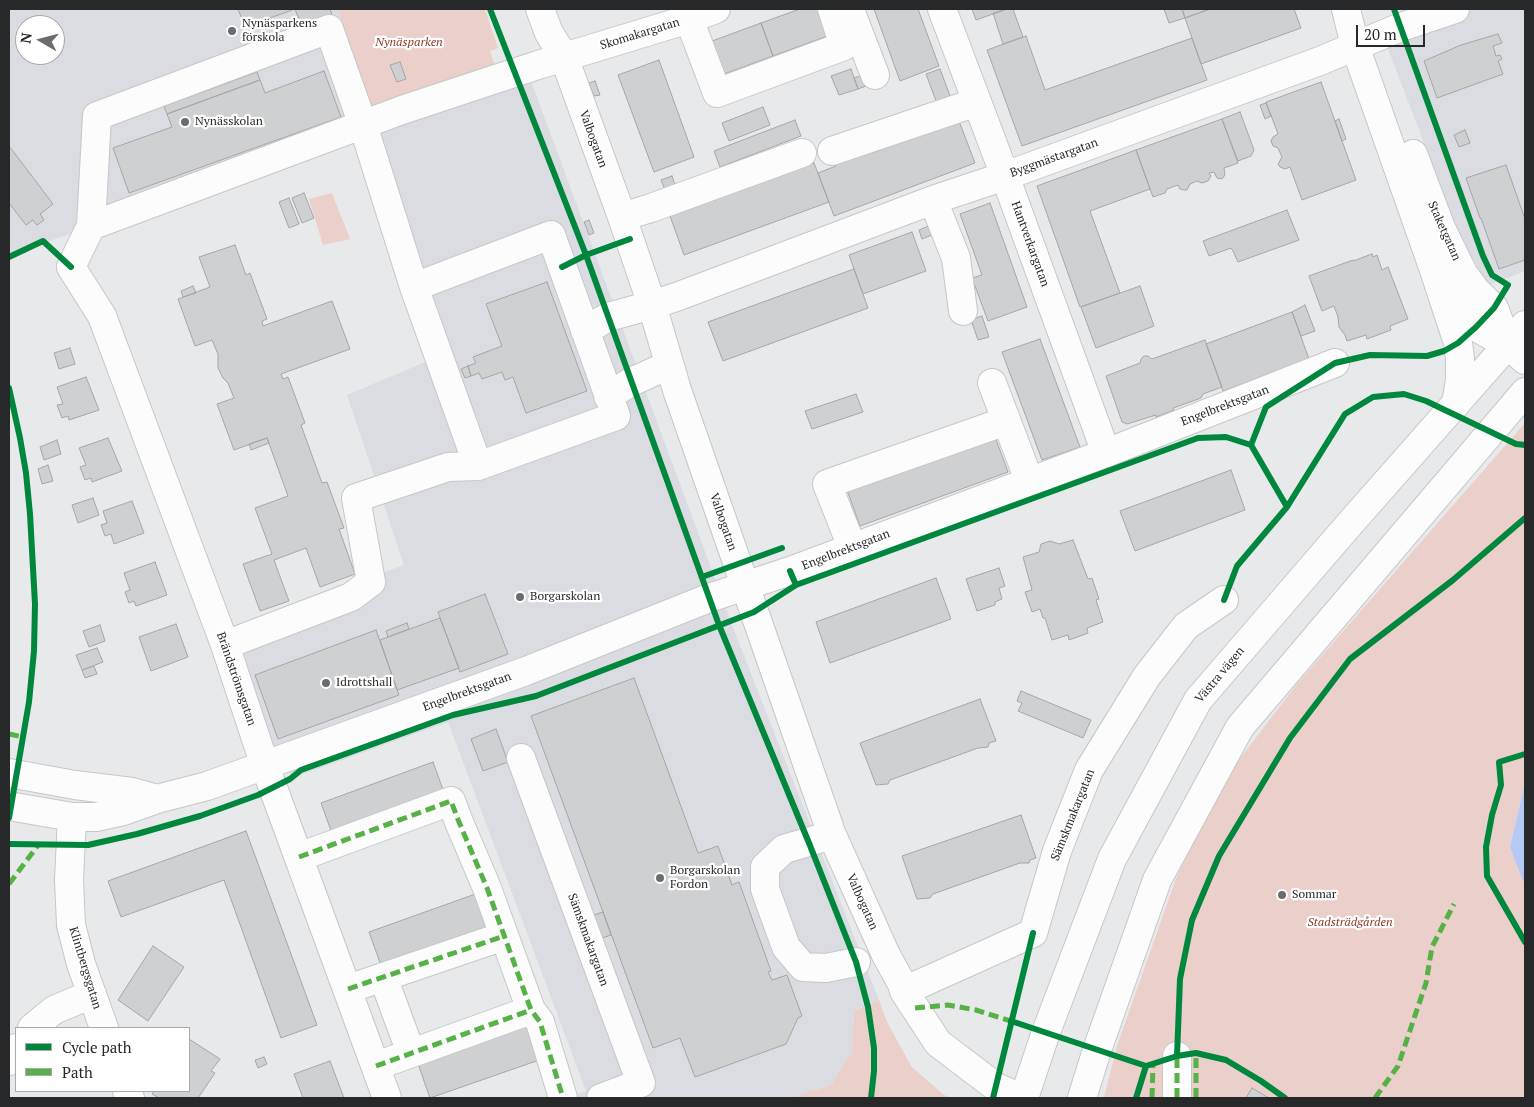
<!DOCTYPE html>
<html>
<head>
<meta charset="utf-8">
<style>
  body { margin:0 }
  #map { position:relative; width:1534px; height:1107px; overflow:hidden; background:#e8e9eb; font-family:"PT Serif",serif }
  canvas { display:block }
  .frame { position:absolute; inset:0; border:10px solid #272829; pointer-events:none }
  .legend { position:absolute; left:15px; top:1027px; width:175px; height:65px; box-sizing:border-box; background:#fff; border:1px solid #a9a9a9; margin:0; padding:6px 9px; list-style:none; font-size:15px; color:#272829 }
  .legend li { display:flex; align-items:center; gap:10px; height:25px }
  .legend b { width:25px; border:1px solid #a9a9a9 }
  .north { position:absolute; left:15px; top:15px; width:50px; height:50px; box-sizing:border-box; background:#fff; border:1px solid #a9a9a9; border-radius:50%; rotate:278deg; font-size:14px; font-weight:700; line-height:20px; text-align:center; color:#272829 }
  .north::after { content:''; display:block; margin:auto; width:18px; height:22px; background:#6b6c6d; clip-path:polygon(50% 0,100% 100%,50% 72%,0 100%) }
  .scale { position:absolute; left:1356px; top:25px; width:69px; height:22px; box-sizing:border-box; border:2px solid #272829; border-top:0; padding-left:6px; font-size:15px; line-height:18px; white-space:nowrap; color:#272829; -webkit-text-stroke:4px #fff; paint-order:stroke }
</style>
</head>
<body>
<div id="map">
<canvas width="1534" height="1107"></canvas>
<div class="frame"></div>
<ul class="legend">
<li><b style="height:6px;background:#00873e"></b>Cycle path</li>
<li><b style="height:6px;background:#56b246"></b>Path</li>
</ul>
<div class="north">N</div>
<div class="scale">20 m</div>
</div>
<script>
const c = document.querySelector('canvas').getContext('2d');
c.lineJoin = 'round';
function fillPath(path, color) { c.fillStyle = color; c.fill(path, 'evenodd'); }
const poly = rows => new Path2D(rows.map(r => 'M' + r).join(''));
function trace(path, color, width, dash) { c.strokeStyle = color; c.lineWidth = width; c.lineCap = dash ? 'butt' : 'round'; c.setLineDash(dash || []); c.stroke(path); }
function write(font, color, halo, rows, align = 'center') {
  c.font = font + ' "PT Serif",serif'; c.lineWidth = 4.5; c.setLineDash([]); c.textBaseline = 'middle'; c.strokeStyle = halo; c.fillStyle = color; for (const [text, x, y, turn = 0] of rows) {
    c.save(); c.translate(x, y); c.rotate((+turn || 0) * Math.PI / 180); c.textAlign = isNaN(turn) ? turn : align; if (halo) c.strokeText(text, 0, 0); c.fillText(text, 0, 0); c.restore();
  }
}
const built = poly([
  [9,9,338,9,368,109,524,62,734,630,879,1000,854,1011,852,1052,831,1085,789,1098,567,1098,586,1091,448,722,303,774,294,780,274,751,231,630,404,565,347,395,430,360,355,135,9,255],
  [25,25,55,25,55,55,25,55],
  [1453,9,1525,9,1525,271,1489,285,1461,240,1382,33]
]);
const green = poly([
  [338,9,485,9,498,48,490,51,496,69,368,109],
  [332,193,350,239,323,245,309,199],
  [1525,423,1525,783,1510,847,1523,881,1525,883,1525,1098,1104,1098,1117,1046,1177,876,1229,773,1297,684],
  [879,1000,887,1022,911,1066,944,1095,953,1098,789,1098,831,1085,852,1052,854,1011]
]);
const water = poly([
  [1525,783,1525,883,1523,881,1510,847]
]);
const building = poly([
  [238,9,295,9,245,27,238,9],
  [295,9,330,9,333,18,303,29,295,9],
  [800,9,820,9,830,35,773,56,761,23,800,9],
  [874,9,918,9,939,66,900,81,874,9],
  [972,9,1007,9,976,20,972,9],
  [1007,9,1013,9,1023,37,1003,44,993,13,1007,9],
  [1164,9,1182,9,1185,18,1169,23,1164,9],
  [1182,9,1210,9,1185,18,1182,9],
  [1210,9,1294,9,1301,28,1201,64,1185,18,1210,9],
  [761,23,773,56,716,77,704,44,761,23],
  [1498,34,1502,43,1493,46,1496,56,1500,55,1502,59,1498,61,1503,74,1437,98,1424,61,1461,45,1498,34],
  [1026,36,1045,90,1192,38,1207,80,1022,146,987,50,1026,36],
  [659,60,694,157,654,172,618,75,659,60],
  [400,62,406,79,397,82,390,65,400,62],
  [851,69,858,89,839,95,831,76,851,69],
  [940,69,953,104,939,109,926,74,940,69],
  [324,71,341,117,129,193,113,148,172,127,167,114,260,80,265,93,324,71],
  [257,72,260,80,167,114,164,106,257,72],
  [867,74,871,84,858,89,854,78,867,74],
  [595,81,600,95,594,96,589,83,595,81],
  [1321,82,1356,180,1302,200,1290,167,1285,169,1280,167,1278,164,1282,157,1278,148,1273,146,1271,141,1273,137,1278,134,1266,102,1321,82],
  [1266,103,1271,116,1265,119,1260,105,1266,103],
  [763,107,770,125,729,141,722,123,763,107],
  [1240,112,1254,150,1251,156,1238,161,1222,119,1240,112],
  [1222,119,1238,163,1224,168,1225,175,1222,179,1217,178,1214,172,1209,173,1211,176,1208,181,1202,183,1197,181,1190,184,1187,190,1184,190,1180,189,1178,185,1167,189,1165,193,1153,197,1136,150,1222,119],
  [1339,119,1346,139,1342,141,1335,121,1339,119],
  [795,120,801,136,720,167,714,151,795,120],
  [959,121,975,163,834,216,818,173,836,166,835,163,870,150,872,153,959,121],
  [1465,130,1470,143,1459,147,1454,135,1465,130],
  [9,146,53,204,40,214,44,220,37,225,33,220,26,225,9,203,9,146],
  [1136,150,1150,189,1090,211,1120,293,1080,307,1037,186,1136,150],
  [814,163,829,202,684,255,670,216,814,163],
  [1506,165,1525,219,1525,260,1499,269,1481,218,1480,218,1466,178,1506,165],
  [672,176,677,191,667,195,661,180,672,176],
  [304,193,314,218,302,223,292,198,304,193],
  [289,198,299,224,289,228,279,202,289,198],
  [990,203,1027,307,988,321,972,278,982,275,960,214,990,203],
  [1287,210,1299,240,1238,262,1233,251,1231,248,1209,256,1203,241,1287,210],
  [589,220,594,233,589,235,584,222,589,220],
  [938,222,942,231,922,239,919,230,938,222],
  [912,232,926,271,863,294,849,255,912,232],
  [235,245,246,275,250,273,267,319,262,321,263,326,332,301,350,349,281,374,283,379,288,377,305,423,301,425,322,483,327,482,344,528,339,529,355,574,320,587,306,548,274,560,289,601,260,611,243,564,272,554,255,508,288,496,267,438,234,450,217,404,234,398,228,383,223,378,218,368,218,354,212,340,195,346,178,299,210,287,199,257,235,245],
  [1372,254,1373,257,1377,255,1382,270,1388,267,1408,319,1390,326,1391,330,1367,339,1366,335,1347,341,1345,335,1339,327,1338,317,1334,306,1322,311,1309,276,1353,260,1353,261,1372,254],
  [854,269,868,308,723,361,708,322,854,269],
  [547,282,587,391,526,413,513,377,505,380,502,372,482,379,479,373,471,376,468,366,476,363,473,357,502,346,486,304,547,282],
  [193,286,196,293,183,297,181,291,193,286],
  [1140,286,1154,326,1096,348,1081,307,1140,286],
  [1305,305,1315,331,1301,336,1292,312,1305,305],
  [1292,312,1309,359,1223,391,1206,344,1292,312],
  [982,316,989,337,978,340,971,320,982,316],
  [1040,339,1080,447,1042,460,1002,352,1040,339],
  [1205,340,1222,387,1203,394,1201,398,1173,408,1174,410,1156,417,1156,415,1127,424,1122,422,1106,376,1140,363,1141,359,1144,356,1148,356,1152,359,1205,340],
  [70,348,75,364,59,369,54,353,70,348],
  [468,366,471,376,465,378,461,369,468,366],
  [86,377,99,410,69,420,68,416,62,418,57,405,63,404,57,387,86,377],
  [856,394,863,412,812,429,805,411,856,394],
  [994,434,1008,472,860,526,847,490,994,434],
  [108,438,122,471,92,482,91,478,85,480,80,467,86,465,79,448,108,438],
  [267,438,269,443,251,450,249,444,267,438],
  [57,440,61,454,44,460,40,447,57,440],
  [48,465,53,481,42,484,38,469,48,465],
  [1231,470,1245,510,1135,551,1120,511,1231,470],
  [93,498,99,515,78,523,72,505,93,498],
  [132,501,144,533,114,544,111,534,105,536,101,525,107,523,103,511,132,501],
  [1073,540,1088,579,1092,578,1099,599,1096,600,1103,622,1087,628,1088,633,1069,640,1068,635,1052,640,1045,618,1043,618,1040,609,1032,612,1025,592,1032,590,1023,557,1039,552,1041,544,1050,541,1059,544,1073,540],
  [155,562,167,595,136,606,134,601,129,603,125,592,130,590,124,573,155,562],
  [999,568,1005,586,999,588,1002,599,995,602,995,605,977,611,966,579,999,568],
  [936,578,951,619,830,663,816,622,936,578],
  [485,594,508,654,460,672,438,612,485,594],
  [440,618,459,668,397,690,380,640,440,618],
  [407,623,409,629,388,637,386,631,407,623],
  [176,624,188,657,151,671,139,637,176,624],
  [100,625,105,641,89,647,83,631,100,625],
  [376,630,399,695,278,739,255,675,376,630],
  [97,648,103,662,82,670,76,655,97,648],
  [94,666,97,674,85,678,82,670,94,666],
  [634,678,698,853,718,846,732,885,739,882,771,971,768,972,772,980,787,975,802,1016,798,1018,786,1044,695,1077,680,1038,653,1048,531,716,634,678],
  [1021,691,1091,720,1083,738,1018,711,1022,703,1017,701,1021,691],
  [980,699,996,741,989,743,988,747,978,748,890,780,888,784,876,785,860,743,980,699],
  [496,729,508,762,483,771,471,739,496,729],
  [433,762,446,798,334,839,321,803,433,762],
  [1021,815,1036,858,1030,860,1029,863,1020,863,933,894,930,898,917,899,902,856,1021,815],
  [246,831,317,1025,281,1038,224,880,121,917,108,881,246,831],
  [481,892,494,927,382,968,369,932,481,892],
  [603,912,611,935,599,939,591,916,603,912],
  [153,946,184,967,148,1021,118,1000,153,946],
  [529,1021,542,1059,430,1098,417,1061,529,1021],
  [189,1039,220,1059,211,1071,215,1073,198,1098,159,1098,152,1094,154,1091,189,1091,189,1039],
  [264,1057,267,1064,258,1068,255,1060,264,1057],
  [330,1061,344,1098,303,1098,294,1074,330,1061],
  [1252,1088,1269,1098,1246,1098,1252,1088]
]);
const minor = poly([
  [540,9,549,33,564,57,622,217,652,305,677,390,832,835,886,955,902,984,904,991,938,1043,996,1087,1021,1098],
  [942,9,1005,176,1106,453],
  [850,10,875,75],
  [689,19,717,93,844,46,832,9],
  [832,151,977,102],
  [933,200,956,258,963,311],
  [622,217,651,208,802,153],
  [91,226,402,110,538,65,689,19,716,9],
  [414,287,551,235,616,416,478,466],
  [585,331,608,317,652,305,679,296,933,200,1005,176,1320,61,1401,27,1455,9],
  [992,383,1029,480],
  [608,396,631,382,669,365],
  [852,547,827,484,1006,421],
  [225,645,351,597,371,582,356,498,448,467,478,466,414,287,363,125,329,29,97,116,91,226,71,267,102,316,225,645,265,766,387,1098],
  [521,758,641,1083,601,1098],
  [9,773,75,785,132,792,157,799],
  [9,806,72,817,96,817,123,811,157,799,207,786,526,671,709,598,790,571,1106,453,1335,363],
  [72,817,69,880,71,925,81,964,104,1028],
  [832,835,784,849,765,867,765,889,786,947,803,967,826,968,856,962],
  [299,857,451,801,459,822,487,888,531,1010,540,1022,563,1098],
  [383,977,411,1053],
  [348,989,504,936],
  [904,991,1033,933,1057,851,1089,770,1147,676,1186,626,1224,600],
  [32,1028,54,1010,92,994],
  [9,1061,16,1048],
  [376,1066,531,1010],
  [127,1091,130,1098],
  [1177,1098,1177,1056]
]);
const major = poly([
  [1346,9,1355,46,1434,270,1458,343,1460,359,1460,380,1456,404],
  [1413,154,1441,228,1463,273,1477,292,1494,308,1508,345],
  [1449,292,1466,318,1476,327,1508,345,1525,360],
  [1024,1098,1046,1032,1112,859,1198,700,1347,527,1525,325],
  [1082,1098,1097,1050,1157,880,1240,727,1525,392]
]);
const quiet = poly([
  [9,734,23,737],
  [299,857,451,801,459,822,487,888,531,1010,540,1022,563,1098],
  [9,884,39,844],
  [348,989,504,936],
  [915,1008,948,1005,976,1010,1014,1022],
  [376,1066,531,1010],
  [1152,1098,1153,1064],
  [1177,1098,1177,1053],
  [1196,1098,1196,1053],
  [1375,1098,1398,1066,1426,983,1432,947,1454,904]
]);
const cycleway = poly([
  [490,9,586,255,719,625,809,843,856,962,868,1007,874,1048,874,1071,871,1098],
  [1394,9,1483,256,1492,275,1508,285,1494,308,1476,327,1458,343,1444,351,1427,356,1370,355,1335,363,1266,407,1251,445,1287,507,1345,414,1373,397,1404,394,1426,401,1516,444,1525,445],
  [9,257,43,241,71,267],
  [562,267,586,255,630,239],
  [9,388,20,438,26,473,30,514,35,604,34,651,29,702,9,818],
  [790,571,796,585,1198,438,1226,437,1251,445],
  [702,577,782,548],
  [1224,600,1237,566,1287,507],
  [1525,754,1499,762,1501,785,1492,815,1486,847,1487,876,1525,942],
  [9,844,88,845,137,834,200,816,258,795,290,779,301,770,453,715,536,696,754,612,796,585],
  [1011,1021,1146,1066],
  [1177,1056,1180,979,1192,920,1219,856,1290,738,1350,659,1453,580,1525,518],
  [993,1098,1033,933],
  [1136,1098,1146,1066,1177,1056,1196,1053,1226,1060,1261,1081,1285,1098]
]);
const markers = [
  [232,31,5,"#6b6c6d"],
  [185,122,5,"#6b6c6d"],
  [520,597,5,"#6b6c6d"],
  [326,683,5,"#6b6c6d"],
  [660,878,5,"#6b6c6d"],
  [1282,895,5,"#6b6c6d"]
];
const poiNames = [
  ["Nynäsparkens",242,24],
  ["förskola",242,38],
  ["Nynässkolan",195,122],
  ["Borgarskolan",530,597],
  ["Idrottshall",336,683],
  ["Borgarskolan",670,871],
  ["Fordon",670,885],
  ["Sommar",1292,895]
];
const streetNames = [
  ["Skomakargatan",640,34,-17],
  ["Valbogatan",593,139,70],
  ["Byggmästargatan",1054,158,-20],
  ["Staketgatan",1444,231,66],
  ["Hantverkargatan",1030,244,70],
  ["Engelbrektsgatan",1225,406,-21],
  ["Valbogatan",723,522,71],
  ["Engelbrektsgatan",846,550,-21],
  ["Västra vägen",1220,675,-50],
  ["Brändströmsgatan",236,679,71],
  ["Engelbrektsgatan",467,692,-20],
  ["Sämskmakargatan",1073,815,-68],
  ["Valbogatan",862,902,66],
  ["Sämskmakargatan",588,940,70],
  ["Klintbergsgatan",85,968,73]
];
const parkNames = [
  ["Nynäsparken",409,43],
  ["Stadsträdgården",1350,923]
];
fillPath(built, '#dadce2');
fillPath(green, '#eacfca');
fillPath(water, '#b4c9f3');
fillPath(building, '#cfd0d1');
trace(building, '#a5a6a8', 1);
trace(minor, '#c6c7c8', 30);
trace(major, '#c6c7c8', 30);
trace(minor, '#fcfcfc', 28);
trace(major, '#fcfcfc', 28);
trace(quiet, '#56b246', 5, [10, 5]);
trace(cycleway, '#00873e', 6);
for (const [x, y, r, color] of markers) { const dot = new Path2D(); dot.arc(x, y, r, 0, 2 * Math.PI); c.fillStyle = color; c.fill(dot); trace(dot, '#fff', 2); }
write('12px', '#272829', '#fff', poiNames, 'left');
write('12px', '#272829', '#fff', streetNames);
write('italic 12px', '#8d3624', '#fff', parkNames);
</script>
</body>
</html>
